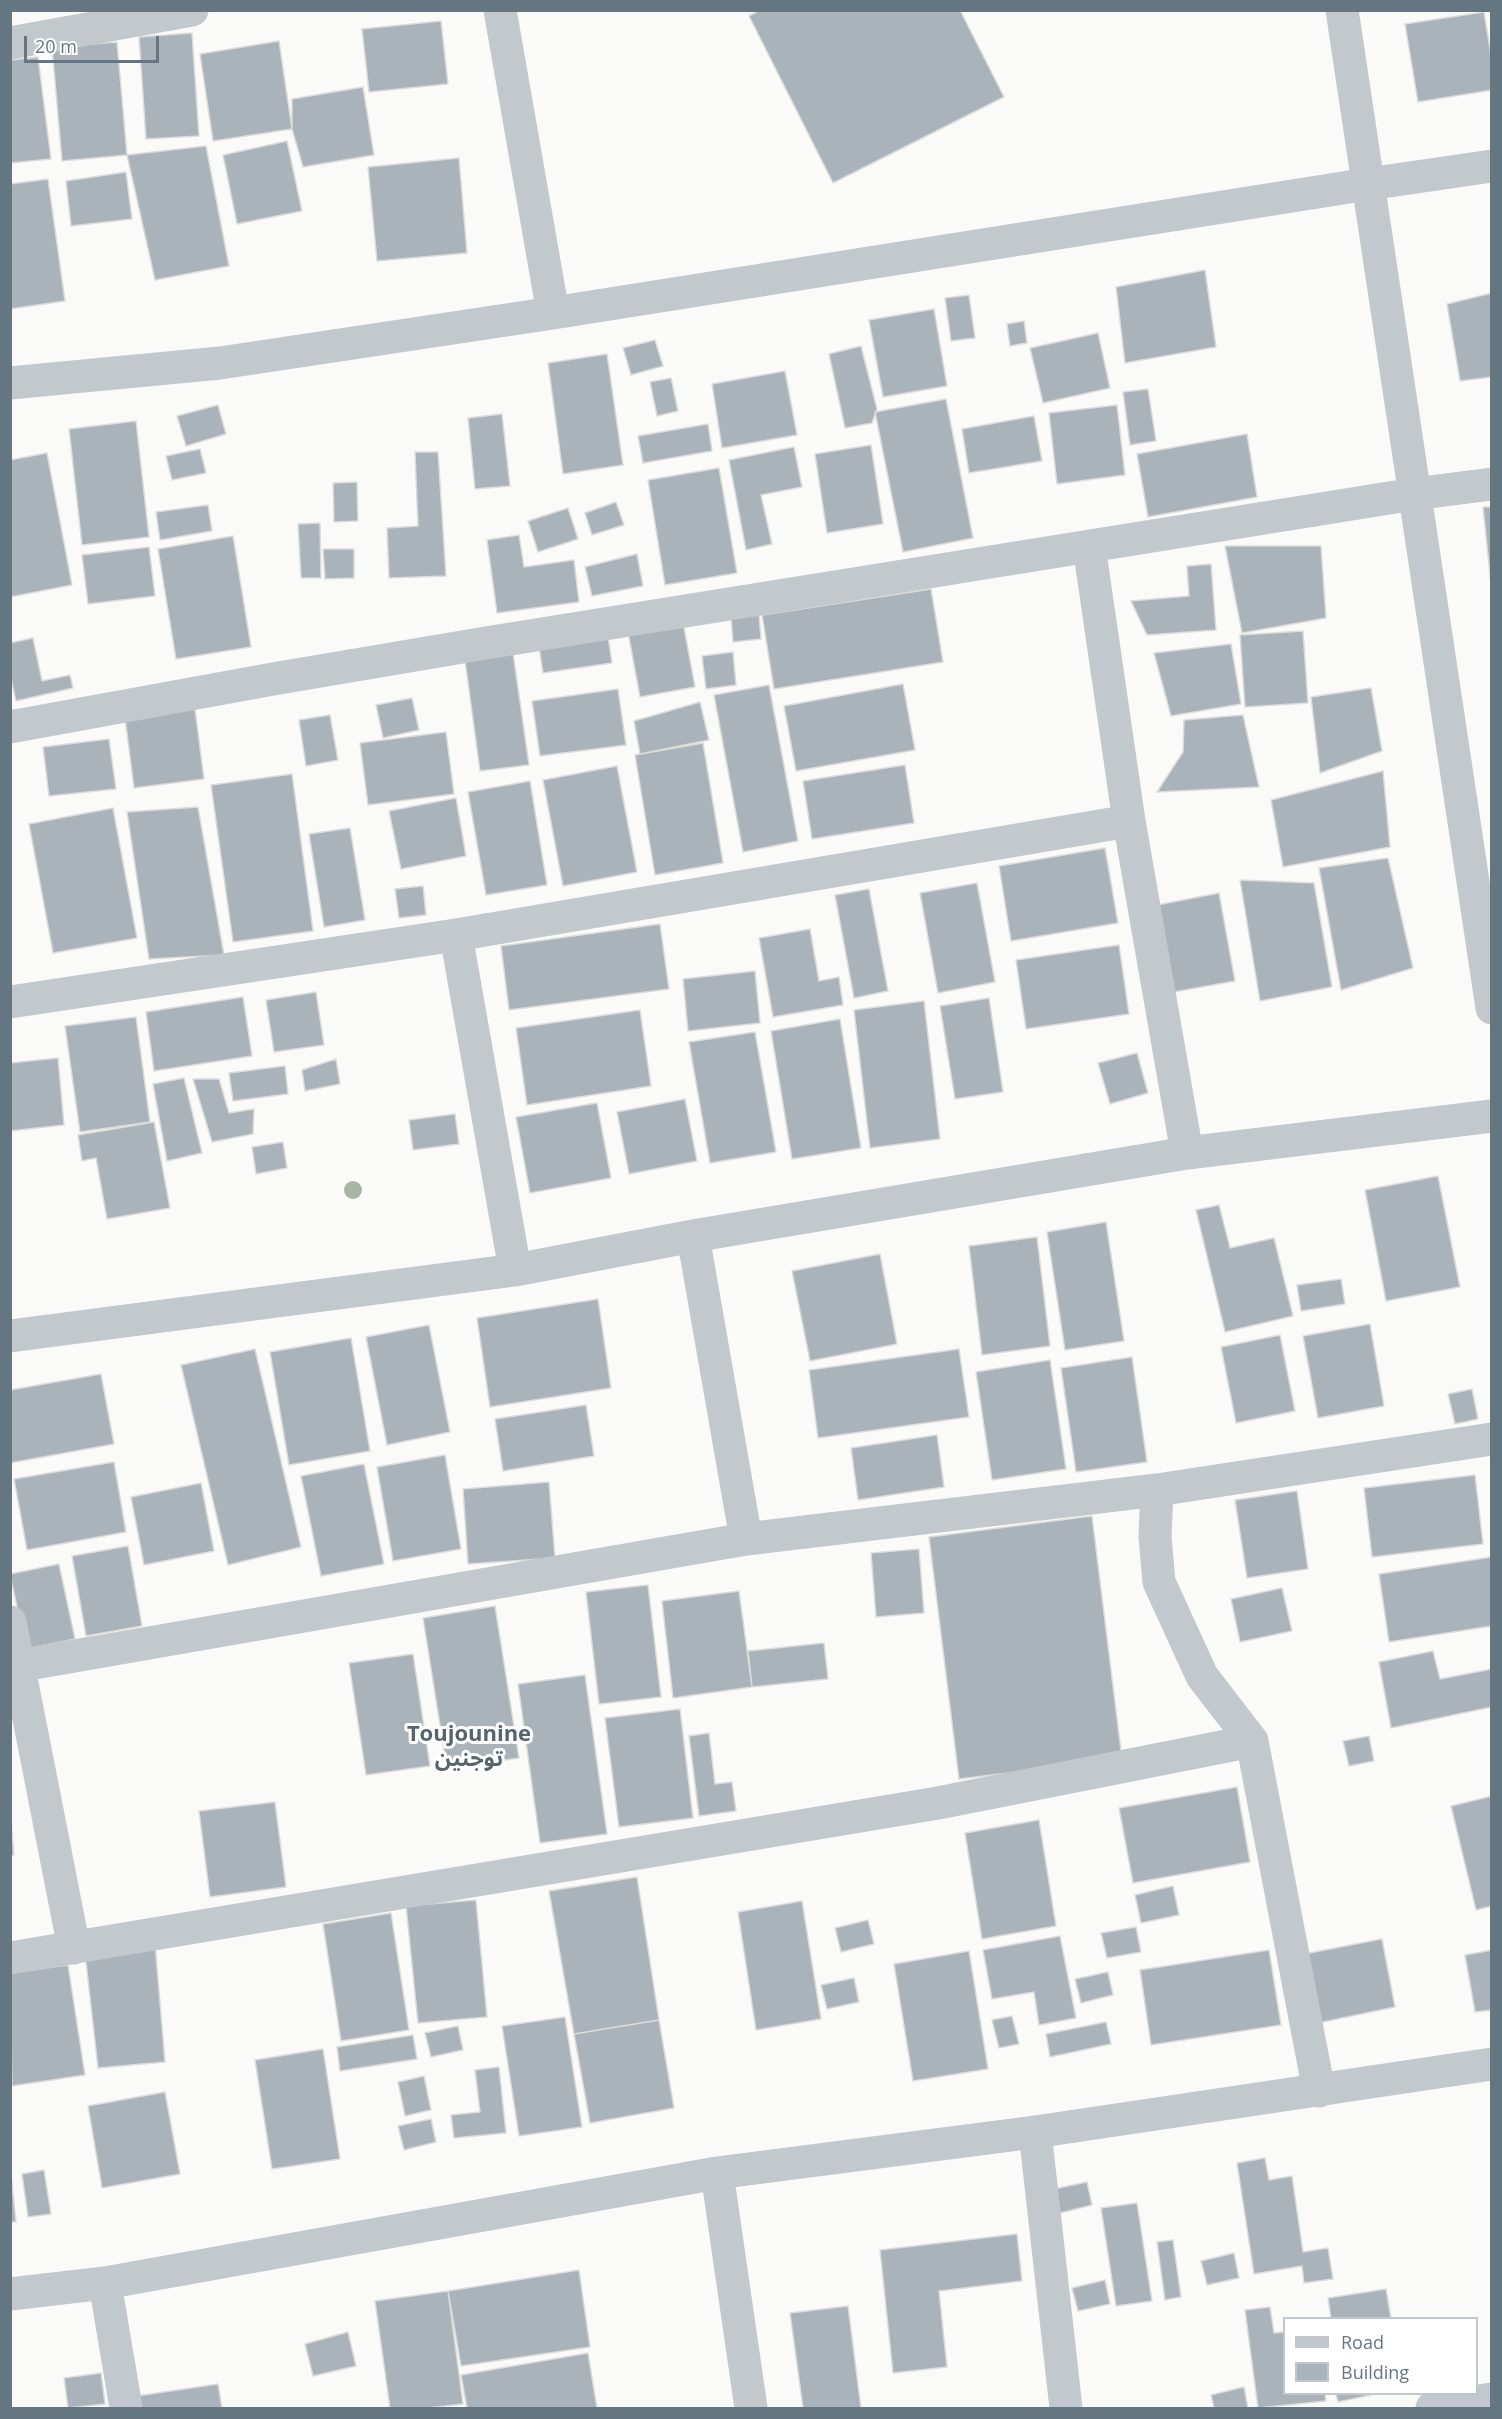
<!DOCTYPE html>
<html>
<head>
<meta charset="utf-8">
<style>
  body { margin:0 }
  #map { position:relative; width:1502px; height:2419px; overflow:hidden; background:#fafaf8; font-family:"Open Sans",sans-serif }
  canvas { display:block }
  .frame { position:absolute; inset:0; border:12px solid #657683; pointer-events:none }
  .legend { position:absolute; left:1283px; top:2317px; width:195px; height:78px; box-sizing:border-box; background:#fff; border:2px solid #c1c8cd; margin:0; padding:8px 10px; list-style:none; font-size:18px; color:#657683 }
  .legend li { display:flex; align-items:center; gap:12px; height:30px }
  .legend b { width:30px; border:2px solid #c1c8cd }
  .scale { position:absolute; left:24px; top:36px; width:135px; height:27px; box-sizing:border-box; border:3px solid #657683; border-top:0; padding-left:8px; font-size:18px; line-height:21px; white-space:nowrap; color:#657683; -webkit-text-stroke:4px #fff; paint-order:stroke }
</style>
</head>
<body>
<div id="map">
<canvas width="1502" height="2419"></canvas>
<div class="frame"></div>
<ul class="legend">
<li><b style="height:8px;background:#c3c8cc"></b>Road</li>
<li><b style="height:16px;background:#aab3b9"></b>Building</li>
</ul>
<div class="scale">20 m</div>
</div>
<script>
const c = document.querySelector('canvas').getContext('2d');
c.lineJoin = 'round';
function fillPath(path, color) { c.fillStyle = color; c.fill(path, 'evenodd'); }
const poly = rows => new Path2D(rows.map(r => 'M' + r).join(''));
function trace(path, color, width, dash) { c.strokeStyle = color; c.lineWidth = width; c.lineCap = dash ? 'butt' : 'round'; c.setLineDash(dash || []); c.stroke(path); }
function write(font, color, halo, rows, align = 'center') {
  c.font = font + ' "Open Sans","Noto Sans Arabic",sans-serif'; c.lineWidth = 6; c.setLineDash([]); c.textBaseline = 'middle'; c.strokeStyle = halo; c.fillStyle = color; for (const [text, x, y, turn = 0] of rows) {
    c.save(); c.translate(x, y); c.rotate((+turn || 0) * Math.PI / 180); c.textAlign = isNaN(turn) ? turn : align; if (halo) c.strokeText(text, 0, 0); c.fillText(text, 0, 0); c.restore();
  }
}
const building = poly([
  [760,10,960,10,1004,97,833,183,749,16,760,10],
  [1484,12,1492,61,1492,90,1418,102,1405,24,1484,12],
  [441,21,448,84,369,92,362,29,441,21],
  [192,33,199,136,146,139,139,37,192,33],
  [279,41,292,129,213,141,200,54,279,41],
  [117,42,127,155,62,161,52,47,117,42],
  [38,57,51,159,10,163,10,60,38,57],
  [363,87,374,155,303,167,292,129,292,99,363,87],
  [287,141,302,211,237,224,223,155,287,141],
  [206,146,229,266,155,280,127,155,206,146],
  [459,158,467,253,377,261,368,167,459,158],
  [126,172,132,219,71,226,66,181,126,172],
  [48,179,65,301,10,309,10,184,48,179],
  [1205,270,1216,347,1125,363,1116,287,1205,270],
  [1492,293,1492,377,1460,381,1447,304,1492,293],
  [969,295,975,338,951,341,945,298,969,295],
  [934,309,947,386,883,397,869,320,934,309],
  [1024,321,1027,343,1010,346,1007,324,1024,321],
  [1098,333,1110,388,1043,403,1030,348,1098,333],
  [655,340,663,366,631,375,623,348,655,340],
  [861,346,877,409,872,423,845,428,829,354,861,346],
  [607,354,623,465,563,474,548,363,607,354],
  [785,371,797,435,722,448,712,384,785,371],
  [671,378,678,411,657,416,650,382,671,378],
  [1148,389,1156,441,1130,445,1123,392,1148,389],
  [946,399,973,538,903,552,875,412,946,399],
  [218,405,226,434,186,446,177,416,218,405],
  [1117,405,1125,475,1057,484,1049,413,1117,405],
  [502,414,510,486,475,489,468,418,502,414],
  [1034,416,1042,461,969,473,962,429,1034,416],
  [136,421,149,537,82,545,69,429,136,421],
  [708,424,712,451,643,463,638,436,708,424],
  [1247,434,1257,497,1148,517,1137,454,1247,434],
  [871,445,883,524,827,533,815,454,871,445],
  [794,447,802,487,761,495,772,544,746,550,729,460,794,447],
  [200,449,206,473,172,480,166,456,200,449],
  [415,452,438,452,446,576,389,578,387,528,418,526,415,452],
  [47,453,72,585,10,597,10,460,47,453],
  [719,468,737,573,665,585,648,480,719,468],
  [357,482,358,521,334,522,333,483,357,482],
  [616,502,624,525,592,535,585,513,616,502],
  [208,505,212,531,160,540,156,512,208,505],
  [1483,507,1492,507,1492,595,1483,507],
  [568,508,578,539,538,552,528,521,568,508],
  [320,523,321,578,301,578,298,524,320,523],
  [519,535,524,567,574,560,579,602,497,613,487,540,519,535],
  [233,536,251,647,176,659,158,549,233,536],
  [1225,546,1321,546,1326,618,1242,633,1225,546],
  [149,547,155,596,88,604,82,555,149,547],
  [323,549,354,549,354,578,325,579,323,549],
  [637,554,643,586,592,596,585,567,637,554],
  [1211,564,1216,630,1147,635,1131,601,1189,596,1187,566,1211,564],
  [931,589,943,662,774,689,762,615,931,589],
  [759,614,761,639,733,642,731,617,759,614],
  [683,622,695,687,640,697,628,632,683,622],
  [1303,631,1308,703,1245,707,1240,635,1303,631],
  [608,636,612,663,543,673,539,647,608,636],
  [33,638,42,681,70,675,73,688,16,701,10,674,10,643,33,638],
  [1231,644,1241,704,1171,716,1154,653,1231,644],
  [733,652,736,685,706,689,702,656,733,652],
  [513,653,529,765,480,771,465,660,513,653],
  [903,684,915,750,796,771,784,706,903,684],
  [769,685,798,841,743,852,714,695,769,685],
  [1371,688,1382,751,1320,773,1311,697,1371,688],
  [618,689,626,745,540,756,532,701,618,689],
  [412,698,419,730,383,738,376,705,412,698],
  [700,702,709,740,640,754,634,721,700,702],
  [195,709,204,779,134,788,125,718,195,709],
  [330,715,338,760,306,766,299,720,330,715],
  [1243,715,1259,787,1157,792,1183,752,1184,720,1243,715],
  [446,732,454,794,368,805,360,743,446,732],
  [109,739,116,789,49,796,43,747,109,739],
  [703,743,723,863,655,875,635,755,703,743],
  [905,765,914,823,812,839,803,781,905,765],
  [617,766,637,872,563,886,543,780,617,766],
  [1383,771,1390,847,1283,867,1271,800,1383,771],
  [292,774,313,931,233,942,211,785,292,774],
  [530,781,547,885,486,895,468,792,530,781],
  [456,798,466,856,401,869,389,811,456,798],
  [198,807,224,955,149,959,127,812,198,807],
  [113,808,137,938,53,953,29,824,113,808],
  [350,828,365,920,324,927,309,834,350,828],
  [1105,848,1118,923,1011,941,999,866,1105,848],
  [1388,858,1413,968,1341,990,1319,868,1388,858],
  [1240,880,1314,883,1332,987,1260,1001,1240,880],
  [977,883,995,982,938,993,920,893,977,883],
  [423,886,426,915,399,918,395,889,423,886],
  [869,889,888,991,854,998,835,895,869,889],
  [1219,893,1235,981,1168,993,1152,906,1219,893],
  [660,924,669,989,509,1010,501,946,660,924],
  [810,929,819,981,839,977,843,1005,773,1017,759,938,810,929],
  [1119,945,1129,1014,1026,1029,1016,960,1119,945],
  [755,971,760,1023,688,1031,683,979,755,971],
  [316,992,324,1045,274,1052,266,1000,316,992],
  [243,997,252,1056,154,1071,146,1012,243,997],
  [989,998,1003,1092,955,1099,940,1006,989,998],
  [924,1001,940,1139,870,1148,854,1010,924,1001],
  [640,1010,651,1086,527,1105,516,1028,640,1010],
  [136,1017,150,1122,80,1132,65,1026,136,1017],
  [840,1019,861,1148,792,1159,771,1031,840,1019],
  [755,1032,776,1152,710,1163,689,1042,755,1032],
  [1137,1053,1148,1093,1110,1104,1098,1063,1137,1053],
  [58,1058,64,1125,10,1131,10,1063,58,1058],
  [336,1059,340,1084,305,1091,302,1070,336,1059],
  [285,1066,288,1094,233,1101,229,1073,285,1066],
  [184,1078,202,1153,167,1161,153,1084,184,1078],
  [193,1079,219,1079,229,1113,254,1109,253,1134,212,1142,193,1079],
  [685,1099,697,1161,629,1174,617,1112,685,1099],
  [597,1103,611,1178,530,1193,516,1117,597,1103],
  [455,1114,459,1144,413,1150,409,1120,455,1114],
  [154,1122,170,1208,107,1219,96,1158,82,1161,78,1135,154,1122],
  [283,1142,287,1168,256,1174,252,1147,283,1142],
  [1438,1176,1460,1287,1386,1301,1365,1190,1438,1176],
  [1219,1205,1230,1248,1274,1238,1293,1316,1225,1332,1196,1210,1219,1205],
  [1106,1222,1124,1341,1065,1350,1047,1232,1106,1222],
  [1037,1237,1050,1346,982,1355,969,1246,1037,1237],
  [880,1254,897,1344,810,1361,792,1271,880,1254],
  [1341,1279,1345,1304,1301,1311,1297,1285,1341,1279],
  [598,1299,611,1388,490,1407,477,1318,598,1299],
  [1370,1324,1384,1406,1318,1418,1303,1336,1370,1324],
  [429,1325,450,1432,387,1445,366,1337,429,1325],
  [1280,1335,1295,1411,1236,1423,1221,1347,1280,1335],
  [351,1338,370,1451,289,1465,270,1352,351,1338],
  [255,1349,301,1547,228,1565,181,1365,255,1349],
  [959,1349,969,1417,818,1438,809,1370,959,1349],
  [1132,1357,1147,1462,1076,1472,1061,1368,1132,1357],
  [1050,1360,1066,1469,992,1480,976,1372,1050,1360],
  [101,1374,114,1444,10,1463,10,1390,101,1374],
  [1472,1389,1478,1419,1455,1424,1448,1394,1472,1389],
  [586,1405,594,1456,503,1471,495,1419,586,1405],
  [937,1435,944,1487,858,1500,851,1448,937,1435],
  [445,1455,461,1549,393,1561,377,1467,445,1455],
  [114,1462,126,1532,27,1550,14,1479,114,1462],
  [364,1464,384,1564,321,1576,301,1476,364,1464],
  [1475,1475,1483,1544,1372,1557,1364,1488,1475,1475],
  [549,1482,555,1558,468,1564,463,1489,549,1482],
  [201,1483,214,1551,144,1565,131,1497,201,1483],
  [1297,1491,1308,1569,1247,1578,1235,1500,1297,1491],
  [1092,1516,1122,1759,959,1779,929,1537,1092,1516],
  [128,1546,142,1626,86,1636,72,1556,128,1546],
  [919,1549,924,1613,876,1617,871,1553,919,1549],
  [1492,1557,1492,1626,1389,1642,1379,1574,1492,1557],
  [59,1564,75,1639,26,1649,10,1574,59,1564],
  [648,1585,661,1697,599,1704,586,1592,648,1585],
  [1282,1588,1292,1631,1240,1642,1231,1599,1282,1588],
  [739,1591,752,1687,673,1698,662,1601,739,1591],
  [495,1606,519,1758,447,1769,423,1618,495,1606],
  [824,1643,828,1679,752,1687,748,1651,824,1643],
  [1433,1651,1440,1679,1492,1669,1492,1707,1391,1728,1379,1662,1433,1651],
  [413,1654,430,1766,366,1775,349,1663,413,1654],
  [585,1675,607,1834,540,1843,518,1684,585,1675],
  [680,1709,693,1818,619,1827,605,1718,680,1709],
  [709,1733,715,1784,732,1782,736,1811,699,1816,689,1736,709,1733],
  [1369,1736,1374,1761,1349,1766,1343,1741,1369,1736],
  [1237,1787,1250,1862,1133,1883,1119,1808,1237,1787],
  [1492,1796,1492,1906,1476,1910,1451,1806,1492,1796],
  [275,1802,286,1887,210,1897,199,1811,275,1802],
  [10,1808,14,1855,10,1855,10,1808],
  [1039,1820,1056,1926,982,1939,965,1833,1039,1820],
  [637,1877,659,2020,574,2034,549,1891,637,1877],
  [1173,1886,1179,1915,1141,1923,1135,1895,1173,1886],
  [476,1900,487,2017,418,2023,406,1906,476,1900],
  [802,1901,821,2019,756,2030,738,1912,802,1901],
  [391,1913,409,2030,341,2041,323,1924,391,1913],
  [868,1920,874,1944,841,1952,835,1928,868,1920],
  [1136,1927,1141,1952,1107,1958,1101,1933,1136,1927],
  [1060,1936,1076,2018,1039,2025,1034,1992,992,1999,983,1950,1060,1936],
  [1382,1939,1395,2007,1318,2023,1304,1954,1382,1939],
  [155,1943,165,2062,98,2068,85,1953,155,1943],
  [1269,1950,1281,2025,1151,2045,1140,1970,1269,1950],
  [1492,1950,1492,2010,1475,2012,1465,1955,1492,1950],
  [969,1951,988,2069,913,2081,894,1964,969,1951],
  [68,1965,85,2075,12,2086,10,1973,68,1965],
  [1108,1972,1113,1995,1081,2003,1075,1979,1108,1972],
  [854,1978,859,2002,827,2009,821,1985,854,1978],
  [1012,2016,1019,2044,999,2048,992,2020,1012,2016],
  [565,2017,582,2127,519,2136,502,2026,565,2017],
  [659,2020,674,2108,590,2123,574,2034,659,2020],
  [1106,2022,1111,2044,1050,2057,1046,2034,1106,2022],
  [458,2026,463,2050,431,2057,425,2033,458,2026],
  [413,2035,417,2059,340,2071,337,2047,413,2035],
  [323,2049,340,2159,272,2169,255,2060,323,2049],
  [499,2067,506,2133,454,2138,451,2115,480,2112,475,2070,499,2067],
  [424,2076,431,2110,405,2116,398,2082,424,2076],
  [165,2092,180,2174,102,2188,88,2106,165,2092],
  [431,2119,436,2142,404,2150,398,2126,431,2119],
  [1265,2158,1269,2180,1292,2176,1303,2252,1328,2248,1333,2279,1304,2283,1302,2266,1254,2274,1237,2163,1265,2158],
  [10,2164,16,2222,10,2222,10,2164],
  [44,2170,51,2214,28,2217,22,2174,44,2170],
  [1087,2182,1092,2205,1060,2213,1054,2189,1087,2182],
  [1137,2203,1152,2301,1116,2306,1101,2208,1137,2203],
  [1017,2234,1022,2281,939,2291,947,2367,893,2373,880,2250,1017,2234],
  [1173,2240,1181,2297,1165,2300,1157,2242,1173,2240],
  [1234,2253,1239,2278,1207,2285,1201,2261,1234,2253],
  [579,2270,590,2347,461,2366,448,2291,579,2270],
  [1105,2280,1110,2304,1078,2311,1072,2288,1105,2280],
  [1386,2289,1391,2318,1331,2318,1328,2298,1386,2289],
  [448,2291,463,2404,428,2408,390,2408,375,2301,448,2291],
  [848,2306,861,2408,803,2408,790,2313,848,2306],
  [1270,2307,1274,2333,1284,2332,1284,2394,1325,2394,1326,2401,1258,2408,1245,2310,1270,2307],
  [348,2332,356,2366,313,2376,305,2344,348,2332],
  [588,2353,597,2408,467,2408,461,2375,588,2353],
  [101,2373,105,2404,68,2408,64,2378,101,2373],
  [218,2384,222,2408,139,2408,137,2396,218,2384],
  [1244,2387,1248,2408,1214,2408,1211,2395,1244,2387],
  [1336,2394,1370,2394,1371,2395,1338,2402,1336,2394]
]);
const minor = poly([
  [500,10,553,313],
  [1342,10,1492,1008],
  [10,43,192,10],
  [10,383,220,363,553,313,1368,184,1492,166],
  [1089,546,1129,821,1187,1153],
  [10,727,273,679,486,643,1414,494,1492,484],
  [456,935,515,1270],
  [10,1002,456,935,1129,821],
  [693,1236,746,1539],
  [10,1336,515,1270,693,1236,1187,1153,1492,1116],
  [1157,1490,1155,1537,1159,1582,1202,1676,1252,1741,1319,2091],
  [10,1622,74,1948],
  [17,1666,746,1539,1157,1490,1492,1439],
  [10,1958,938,1803,1252,1741],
  [1035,2132,1066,2408],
  [717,2173,751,2408],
  [105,2283,126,2408],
  [10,2294,105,2283,717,2173,1035,2132,1492,2064],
  [1432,2408,1492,2399]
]);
const trees = [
  [353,1190]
];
const districtNames = [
  ["Toujounine",469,1735],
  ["توجنين",469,1760]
];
fillPath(building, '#aab3b9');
trace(building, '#dcdcda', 1.5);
trace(minor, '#c3c8cc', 33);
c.fillStyle = '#aab4a7';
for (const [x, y] of trees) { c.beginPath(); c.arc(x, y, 9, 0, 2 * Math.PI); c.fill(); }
write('bold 22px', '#57646e', '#fff', districtNames);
</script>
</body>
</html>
